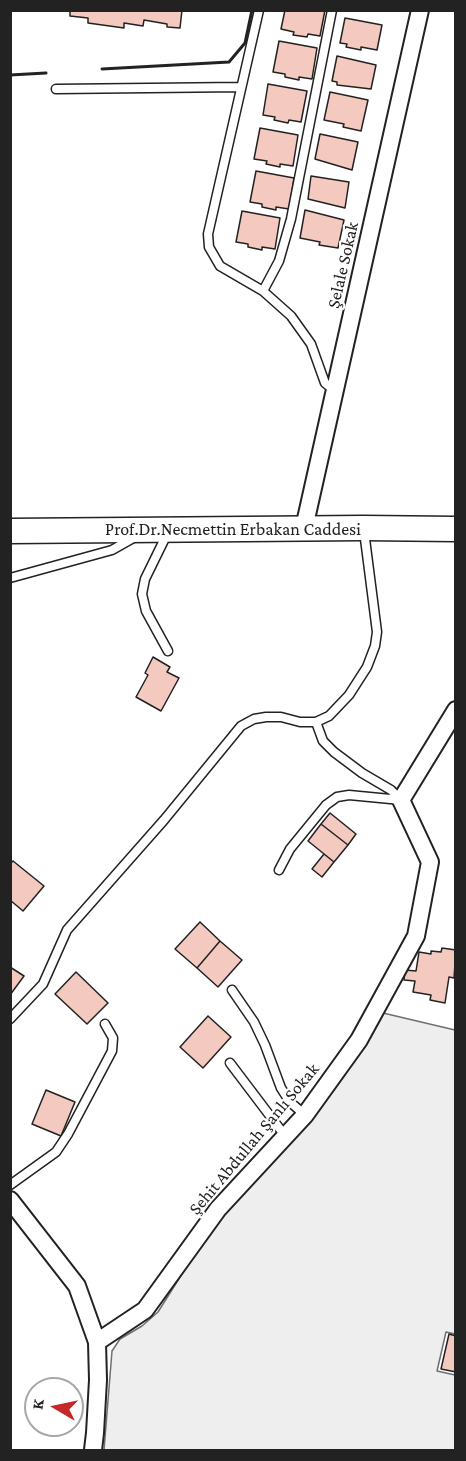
<!DOCTYPE html>
<html>
<head>
<meta charset="utf-8">
<style>
  body { margin:0 }
  #map { position:relative; width:466px; height:1461px; overflow:hidden; background:#fff; font-family:"Crimson Pro",serif }
  canvas { display:block }
  .frame { position:absolute; inset:0; border:12px solid #222; pointer-events:none }
  .north { position:absolute; left:24px; top:1377px; width:60px; height:60px; box-sizing:border-box; background:#fff; border:2px solid #a7a7a7; border-radius:50%; rotate:279deg; font-size:16px; font-weight:700; line-height:24px; text-align:center; color:#222 }
  .north::after { content:''; display:block; margin:auto; width:21px; height:27px; background:#c62828; clip-path:polygon(50% 0,100% 100%,50% 72%,0 100%) }
</style>
</head>
<body>
<div id="map">
<canvas width="466" height="1461"></canvas>
<div class="frame"></div>
<div class="north">K</div>
</div>
<script>
const c = document.querySelector('canvas').getContext('2d');
c.lineJoin = 'round';
function fillPath(path, color) { c.fillStyle = color; c.fill(path, 'evenodd'); }
const poly = rows => new Path2D(rows.map(r => 'M' + r).join(''));
function trace(path, color, width, dash) { c.strokeStyle = color; c.lineWidth = width; c.lineCap = dash ? 'butt' : 'round'; c.setLineDash(dash || []); c.stroke(path); }
function write(font, color, halo, rows, align = 'center') {
  c.font = font + ' "Crimson Pro",serif'; c.lineWidth = 4.5; c.setLineDash([]); c.textBaseline = 'middle'; c.strokeStyle = halo; c.fillStyle = color; for (const [text, x, y, turn = 0] of rows) {
    c.save(); c.translate(x, y); c.rotate((+turn || 0) * Math.PI / 180); c.textAlign = isNaN(turn) ? turn : align; if (halo) c.strokeText(text, 0, 0); c.fillText(text, 0, 0); c.restore();
  }
}
const green = poly([
  [383,1013,455,1030,455,1334,446,1332,437,1371,455,1375,455,1450,104,1450,112,1351,120,1339,142,1326,158,1312,209,1231,319,1110,344,1076,383,1013]
]);
const building = poly([
  [68,10,182,10,180,28,167,27,167,24,144,20,143,26,124,23,124,28,88,23,88,18,70,16,70,11,68,10],
  [285,10,325,10,320,36,308,34,307,37,293,35,294,32,281,29,285,10],
  [345,18,382,25,377,50,361,47,361,50,346,47,347,44,340,43,345,18],
  [279,41,317,48,312,79,299,77,299,80,285,77,285,74,273,72,279,41],
  [337,56,376,65,371,89,337,85,337,82,332,81,337,56],
  [268,84,307,91,301,122,289,120,288,123,274,120,275,117,263,115,268,84],
  [330,92,368,100,361,131,343,127,344,124,324,120,330,92],
  [260,128,298,135,293,166,280,164,280,167,266,164,267,161,254,159,260,128],
  [320,134,358,142,352,170,315,159,320,134],
  [256,171,294,178,289,209,276,207,276,210,262,207,262,204,250,202,256,171],
  [311,176,349,182,345,208,308,199,311,176],
  [305,210,344,220,338,248,319,245,320,242,300,238,305,210],
  [242,211,280,218,275,249,262,247,262,250,248,247,248,244,236,242,242,211],
  [153,657,170,667,167,672,179,678,161,711,136,697,148,675,145,673,153,657],
  [330,813,356,834,348,845,321,824,330,813],
  [321,824,348,845,334,862,308,841,321,824],
  [324,854,334,862,322,877,312,869,324,854],
  [13,861,44,886,23,911,10,900,10,864,13,861],
  [200,922,220,941,197,968,175,949,200,922],
  [220,941,242,960,218,987,197,968,220,941],
  [442,948,456,950,454,978,449,977,445,1003,430,1000,431,995,413,992,415,981,404,980,405,970,416,971,419,952,431,954,431,951,441,952,442,948],
  [10,967,24,976,10,995,10,967],
  [76,972,108,1003,87,1024,55,994,76,972],
  [208,1016,231,1037,203,1068,180,1047,208,1016],
  [46,1090,75,1102,61,1136,32,1124,46,1090],
  [449,1334,456,1336,456,1372,441,1369,449,1334]
]);
const lane = poly([
  [259,10,208,234,209,247,220,266,263,291,291,316,311,344,325,383,334,390],
  [56,89,241,87],
  [263,291,279,261,291,219,332,10],
  [168,532,145,579,142,594,146,611,168,651],
  [10,578,112,550,135,537],
  [316,722,323,741,334,752,362,773,391,790,401,800],
  [279,870,290,849,326,805,337,797,349,795,401,800],
  [232,990,254,1022,265,1045,281,1088,290,1102,305,1115],
  [10,1019,43,984,67,930,164,820,241,726,254,719,266,717,281,717,300,722,316,722,329,716,349,695,367,667,375,646,377,632,364,531],
  [230,1063,286,1137],
  [10,1185,56,1152,68,1134,112,1051,113,1038,105,1024]
]);
const street = poly([
  [304,528,420,10],
  [10,1200,77,1286,97,1342],
  [93,1450,95,1433,98,1380,97,1342,145,1310,218,1209,305,1115,359,1040,416,936,430,862,401,800,456,710]
]);
const secondary = poly([
  [10,531,363,528,456,529]
]);
const wall = poly([
  [102,69,229,62,245,43,252,10],
  [10,75,46,73]
]);
const streetNames = [
  ["Şelale Sokak",343,265,-77],
  ["Prof.Dr.Necmettin Erbakan Caddesi",233,529],
  ["Şehit Abdullah Şanlı Sokak",254,1139,-50]
];
fillPath(green, '#eee');
trace(green, '#6f6f6f', 1.5);
fillPath(building, '#f3c9c0');
trace(building, '#222', 1.5);
trace(lane, '#222', 11);
trace(street, '#222', 20);
trace(secondary, '#222', 27);
trace(lane, '#fff', 8);
trace(street, '#fff', 16);
trace(secondary, '#fff', 24);
trace(wall, '#222', 3);
write('18px', '#222', '#fff', streetNames);
</script>
</body>
</html>
